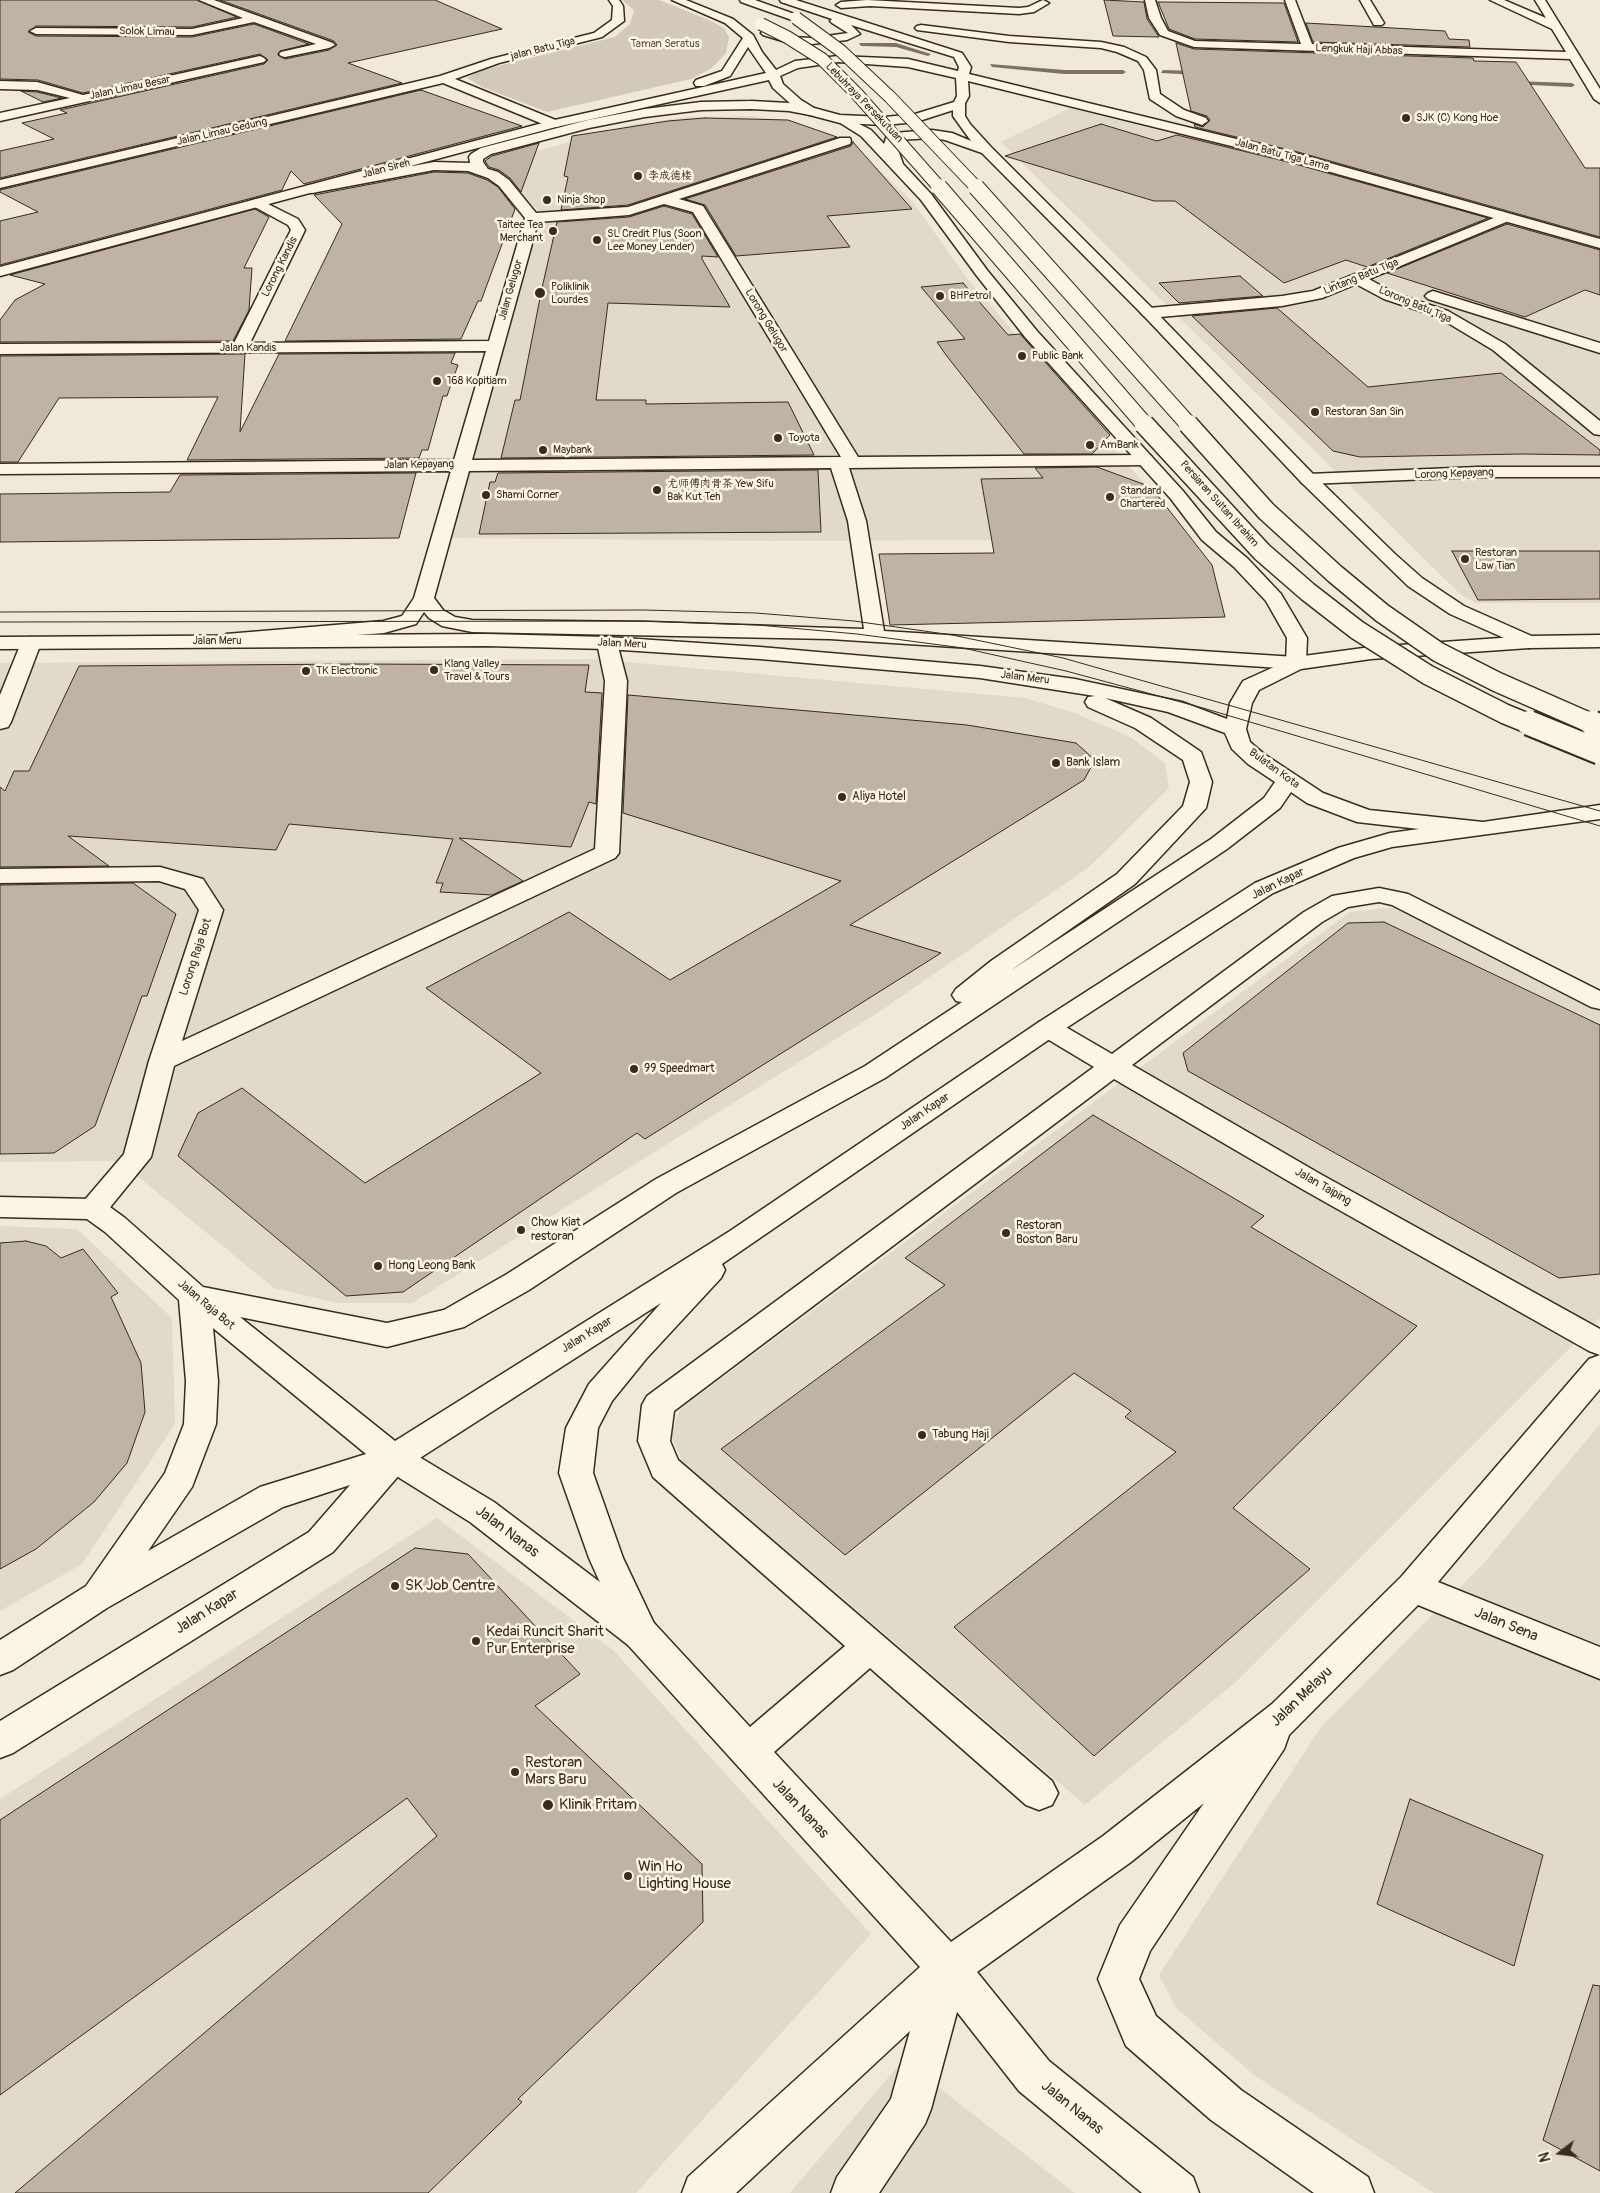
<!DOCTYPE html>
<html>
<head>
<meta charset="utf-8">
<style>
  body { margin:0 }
  #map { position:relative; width:1600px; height:2193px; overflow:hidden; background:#f0e9d9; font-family:Pangolin,sans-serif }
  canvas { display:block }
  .north { position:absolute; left:1535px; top:2128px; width:50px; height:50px; -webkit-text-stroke:4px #fcf5e5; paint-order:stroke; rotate:255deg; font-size:14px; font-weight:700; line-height:20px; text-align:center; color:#3b2a1e }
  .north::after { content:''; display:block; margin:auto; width:18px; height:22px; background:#3b2a1e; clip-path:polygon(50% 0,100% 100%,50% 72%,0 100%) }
</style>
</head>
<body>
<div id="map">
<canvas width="1600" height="2193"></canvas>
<div class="north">N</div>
</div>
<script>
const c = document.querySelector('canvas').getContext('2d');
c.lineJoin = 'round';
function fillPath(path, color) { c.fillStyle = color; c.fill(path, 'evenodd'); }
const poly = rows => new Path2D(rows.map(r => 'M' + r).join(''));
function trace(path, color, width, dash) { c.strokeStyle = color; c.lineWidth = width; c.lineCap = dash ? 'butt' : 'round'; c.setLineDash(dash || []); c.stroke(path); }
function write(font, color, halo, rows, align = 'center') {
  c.font = font + ' Pangolin,"LXGW WenKai TC",sans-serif'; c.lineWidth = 5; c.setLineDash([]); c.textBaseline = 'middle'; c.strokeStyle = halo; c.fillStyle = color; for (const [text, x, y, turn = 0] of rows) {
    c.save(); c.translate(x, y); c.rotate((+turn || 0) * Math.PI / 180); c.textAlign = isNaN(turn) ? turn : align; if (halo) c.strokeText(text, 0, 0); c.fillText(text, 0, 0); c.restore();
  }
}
const built = poly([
  [1070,108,1272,159,1600,253,1600,603,1476,603,1460,594,1001,142],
  [750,116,782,120,812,129,859,151,913,202,966,277,1192,539,768,541,452,538,541,214,510,180,498,171,499,165,509,159,635,124,686,117],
  [593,659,1025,698,1075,713,1130,737,1165,763,1169,788,1088,868,876,1014,412,1303,337,1303,274,1288,119,1161,0,1162,0,663],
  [1396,907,1600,1011,1600,1318,1236,1682,1085,1805,682,1461,671,1435,680,1409,1350,912],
  [0,1226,77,1229,172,1318,175,1424,82,1564,0,1611],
  [1600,1424,1600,2193,1434,2193,1254,2075,1176,2008,1159,1975,1321,1727,1485,1562],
  [437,1518,613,1650,871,1934,636,2193,0,2193,0,1799],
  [903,2060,1075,2193,790,2193]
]);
const green = poly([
  [622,0,659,0,709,20,724,28,729,37,726,53,712,68,691,79,547,112,482,87,467,78,482,70,615,37,630,24,634,10]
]);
const stream = poly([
  [859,43,896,43,931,54,928,56,896,47,861,46,859,43],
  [990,64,1064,70,1123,70,1126,72,1123,74,1064,74,992,67,990,64],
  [1163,70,1198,71,1201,73,1198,75,1161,73,1163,70],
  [1513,81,1572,83,1575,85,1572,87,1511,84,1513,81]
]);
const building = poly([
  [0,0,197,0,237,17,192,27,36,26,28,32,36,36,192,37,254,24,309,44,280,51,278,55,285,59,329,50,337,45,334,41,220,0,435,0,502,29,348,63,402,83,0,178,0,151,54,139,22,123,67,113,60,110,264,64,268,60,260,54,83,93,38,80,0,79,0,0],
  [1104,0,1144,2,1147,19,1159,37,1113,36,1104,0],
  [1158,2,1284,3,1298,42,1195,39,1169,29,1158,2],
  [1306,23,1445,31,1449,39,1469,40,1470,47,1313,42,1306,23],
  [1176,43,1194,49,1473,58,1474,61,1516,62,1585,168,1600,168,1600,237,1298,152,1195,127,1194,124,1203,127,1210,120,1207,116,1191,111,1176,43],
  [421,90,522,126,304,184,291,171,282,190,0,265,0,221,38,212,0,192,0,190,421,90],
  [21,91,37,92,62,98,43,102,21,91],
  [705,118,788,120,837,137,628,205,561,210,568,177,564,176,572,136,668,121,705,118],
  [1101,124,1157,141,1177,135,1288,162,1488,218,1367,267,1346,260,1284,283,1175,201,1154,201,1005,156,1101,124],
  [853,142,912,209,827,216,850,247,736,256,705,205,685,199,851,146,853,142],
  [539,143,521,192,510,178,499,170,489,167,485,161,492,156,539,143],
  [434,172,468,173,487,180,498,187,515,209,481,301,478,301,461,339,285,341,342,224,314,195,434,172],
  [664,206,692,214,718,257,702,256,702,259,730,307,608,303,596,400,646,400,646,404,788,402,814,455,501,458,515,400,520,400,542,288,557,222,629,217,664,206],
  [255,209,269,217,244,268,252,268,249,310,233,341,0,342,0,320,15,300,45,284,10,275,255,209],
  [1507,224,1600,250,1600,295,1585,290,1525,317,1387,273,1507,224],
  [1240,276,1263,296,1179,303,1159,283,1240,276],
  [963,283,1008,335,1020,334,1110,435,1092,454,1024,454,946,355,937,342,965,339,921,287,963,283],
  [1277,308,1368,387,1501,373,1600,450,1600,455,1521,454,1360,457,1333,451,1192,316,1277,308],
  [455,353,451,363,458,365,447,396,443,396,428,450,422,450,419,458,187,460,218,397,59,398,18,462,0,462,0,356,245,354,240,432,279,354,455,353],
  [1097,467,1151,487,1212,565,1225,617,890,625,879,554,994,553,981,479,1043,478,1035,468,1097,467],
  [818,470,821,532,479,534,490,482,495,482,498,473,818,470],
  [416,473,399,538,0,542,0,494,170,492,180,475,416,473],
  [1452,551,1600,551,1600,599,1478,600,1452,551],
  [355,664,589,665,585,692,602,693,596,804,589,802,571,847,459,838,523,881,492,895,440,892,443,883,436,883,453,839,289,824,276,850,68,836,109,866,0,867,0,787,5,791,14,771,29,771,79,666,355,664],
  [628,695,967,725,1076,743,1095,760,1084,780,850,925,941,953,645,1139,637,1133,403,1292,346,1296,178,1156,198,1113,242,1088,365,1183,541,1073,426,988,569,912,670,980,841,881,623,813,628,695],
  [133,883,176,914,147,996,142,996,95,1126,54,1153,0,1154,0,885,133,883],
  [1384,922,1600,1025,1600,1274,1559,1278,1188,1071,1183,1053,1348,923,1384,922],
  [1093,1115,1264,1216,1251,1227,1417,1326,1233,1508,1310,1569,1094,1756,954,1627,1176,1452,1125,1417,1131,1411,1074,1373,845,1555,721,1449,945,1285,905,1258,1093,1115],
  [26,1241,46,1246,61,1258,83,1249,118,1293,111,1297,141,1363,145,1412,127,1463,94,1502,36,1549,0,1569,0,1243,26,1241],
  [415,1548,468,1554,580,1674,535,1706,702,1864,703,1922,518,2099,522,2102,428,2193,15,2193,437,1836,407,1798,0,2095,0,1820,415,1548],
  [1410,1799,1543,1855,1514,1966,1377,1904,1410,1799],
  [1593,1985,1600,1986,1600,2171,1543,2140,1593,1985]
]);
const minor = poly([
  [199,0,214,0,333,43,335,45,329,48,285,57,281,56,279,54,281,52,316,44,254,22,192,35,36,34,30,31,36,28,192,29,243,18,199,0],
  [609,0,619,0,623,6,624,21,602,37,499,63,455,79,558,121,560,124,558,127,550,127,443,83,0,188,0,180,440,76,491,59,594,33,612,20,613,6,609,0],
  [867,0,1019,8,1028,7,1043,0,1049,3,1034,12,1019,14,870,6,841,8,836,5,841,2,867,0],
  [1145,0,1155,0,1161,18,1168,31,1195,41,1301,44,1285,0,1295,0,1312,44,1566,52,1552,29,1490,0,1504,0,1546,18,1535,0,1545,0,1600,89,1600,103,1594,99,1570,59,1194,47,1160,35,1149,18,1145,0],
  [1360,0,1370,0,1384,23,1382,25,1374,25,1360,0],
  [260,56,264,58,266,60,264,62,0,121,0,113,70,98,37,90,0,89,0,81,37,82,83,95,260,56],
  [751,101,789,103,814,108,816,111,810,115,789,111,751,109,701,110,645,117,589,128,491,154,483,159,483,162,488,169,498,172,509,180,536,213,628,207,840,138,850,138,851,141,850,144,679,199,703,206,858,457,1145,455,1151,456,1154,460,1151,464,1145,465,849,468,866,521,884,631,1296,657,1303,659,1306,663,1303,667,1296,669,830,639,472,632,442,626,429,618,424,612,416,624,384,633,233,644,226,642,223,638,226,634,383,621,402,616,414,598,451,471,0,474,0,464,454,460,486,351,0,354,0,344,234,343,291,230,288,225,253,206,251,203,253,200,258,199,298,219,305,230,250,343,489,341,525,218,499,186,488,178,468,171,434,170,312,193,307,192,305,189,307,186,434,162,470,163,469,157,471,154,481,148,588,120,645,109,701,102,751,101],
  [664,204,693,212,841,457,472,460,538,222,629,215,664,204],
  [831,468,848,521,864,629,650,622,472,620,455,617,443,610,434,598,469,471,831,468],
  [1506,213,1513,217,1511,220,1369,279,1394,293,1448,311,1505,344,1600,421,1600,435,1594,434,1493,350,1438,317,1384,299,1356,284,1322,298,1282,306,1149,318,1144,316,1141,313,1144,310,1149,308,1282,296,1313,291,1506,213],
  [1433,291,1600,343,1600,353,1428,299,1425,296,1428,293,1433,291],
  [1478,467,1600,467,1600,477,1478,477,1308,484,1302,483,1299,479,1302,475,1308,474,1478,467],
  [31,637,38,639,41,643,11,722,8,727,0,729,0,695,21,643,24,639,31,637],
  [607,637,614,639,617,643,627,681,619,853,615,858,174,1066,151,1157,103,1216,93,1219,83,1216,78,1209,83,1202,124,1154,149,1061,199,910,185,889,159,881,0,883,0,869,160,867,203,879,223,910,182,1041,595,849,605,681,597,643,600,639,607,637],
  [1379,888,1408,894,1600,991,1600,1009,1591,1007,1392,905,1379,902,1348,907,1322,922,1132,1065,1322,1175,1600,1329,1600,1355,1589,1351,1302,1189,1114,1079,674,1411,670,1441,678,1460,1052,1781,1058,1793,1052,1805,1039,1810,1026,1805,870,1668,774,1752,951,1942,1103,1836,1272,1704,1401,1577,1589,1359,1600,1355,1600,1389,1438,1582,1600,1647,1600,1679,1418,1605,1289,1735,1284,1749,1150,1951,1139,1979,1156,2016,1241,2090,1368,2177,1374,2193,1314,2193,1211,2120,1126,2046,1098,1979,1120,1925,1204,1803,1131,1862,977,1972,1049,2061,1193,2177,1199,2193,1142,2193,1019,2091,957,2012,931,2109,925,2124,879,2193,831,2193,837,2177,891,2099,910,2031,736,2193,682,2193,688,2177,920,1967,628,1645,470,1522,382,1467,377,1458,382,1449,394,1445,406,1449,494,1502,654,1623,750,1727,845,1646,653,1477,638,1441,642,1405,647,1396,1094,1067,1039,1034,1035,1028,1039,1022,1048,1020,1057,1022,1112,1054,1304,912,1332,896,1379,888]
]);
const major = poly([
  [959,100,965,104,965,116,970,124,991,147,1154,310,1314,475,1395,554,1422,578,1464,606,1536,638,1539,642,1536,646,1529,648,1522,646,1450,614,1408,586,1302,483,1144,316,982,153,945,140,932,138,898,140,896,144,903,164,931,194,987,270,1037,331,1183,491,1216,532,1248,559,1281,594,1307,638,1306,663,1303,667,1296,669,1289,667,1286,663,1287,638,1266,601,1234,567,1202,540,1171,499,1025,337,977,276,921,200,861,136,834,119,836,116,844,116,871,130,884,144,887,135,893,133,932,130,952,133,971,141,953,116,953,104,959,100]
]);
const highway = poly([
  [672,0,686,0,733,19,753,35,762,52,776,70,795,61,838,56,908,59,958,71,959,67,954,57,851,25,860,34,847,40,812,44,789,43,763,35,761,33,763,31,767,30,790,37,812,38,848,33,832,23,830,21,832,19,781,2,780,0,796,0,962,53,971,67,969,74,1298,154,1600,239,1600,248,1288,160,968,81,969,96,963,107,916,122,885,125,840,123,806,114,793,106,773,88,769,80,556,127,0,276,0,267,550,121,766,73,748,47,730,76,704,86,696,86,694,83,696,80,722,71,743,38,725,23,672,0],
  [838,62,908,67,956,78,957,96,954,102,915,114,885,117,840,115,814,108,801,100,783,84,780,76,798,68,838,62],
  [740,0,755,0,800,16,802,18,800,20,792,20,741,2,740,0],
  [921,25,1009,36,1101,42,1124,47,1146,57,1156,70,1160,94,1184,110,1206,118,1208,121,1202,125,1176,116,1150,99,1144,70,1138,61,1117,52,1101,48,1009,42,917,30,915,28,917,26,921,25],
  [486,634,607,637,760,647,980,666,1075,679,1182,702,1227,719,1230,703,1243,681,1296,657,1371,647,1529,636,1600,635,1600,647,1529,648,1371,659,1301,669,1259,690,1252,703,1246,729,1250,742,1264,754,1323,793,1369,810,1483,822,1600,805,1600,819,1392,847,1354,858,1273,893,1057,1034,722,1264,725,1270,721,1278,646,1359,612,1401,598,1428,593,1473,623,1558,659,1634,654,1645,641,1649,628,1645,589,1558,559,1473,566,1428,589,1384,661,1303,406,1467,333,1552,13,1753,0,1758,0,1721,309,1532,350,1485,283,1507,107,1608,13,1670,0,1675,0,1640,86,1586,165,1473,184,1424,186,1381,179,1300,105,1232,87,1219,0,1217,0,1197,93,1199,103,1202,125,1218,203,1287,387,1323,444,1310,507,1274,656,1179,865,1066,962,1002,956,1001,952,995,956,989,991,961,1117,874,1183,806,1190,782,1183,760,1135,728,1088,707,1085,702,1088,697,1095,696,980,678,760,659,607,649,486,646,0,649,0,637,486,634],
  [1105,698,1168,712,1225,733,1232,749,1248,764,1275,782,1264,798,1211,839,1010,971,1135,884,1206,808,1212,782,1201,752,1151,718,1105,698],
  [1291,792,1307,803,1357,822,1419,829,1390,833,1338,848,1255,883,1039,1022,730,1231,395,1441,240,1317,387,1347,464,1327,529,1290,676,1193,885,1078,1227,849,1280,808,1291,792],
  [213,1328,366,1454,260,1487,148,1551,192,1487,216,1424,218,1381,213,1328]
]);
const tram = poly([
  [0,612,644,610,756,613,854,621,952,635,1063,658,1600,811],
  [0,622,639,621,758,625,857,634,963,648,1066,671,1203,708,1600,826]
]);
const highwayBridgeFar3 = poly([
  [796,18,841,51,890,97,977,188],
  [761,24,787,37,822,59,857,94,940,188]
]);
const highwayBridgeFar2 = poly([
  [939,187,1145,425],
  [976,187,1189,425]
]);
const highwayBridgeFar1 = poly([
  [1144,424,1262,552,1308,592,1357,630,1428,675,1505,714,1532,725],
  [1188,424,1266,511,1335,574,1382,613,1438,652,1497,682,1595,725]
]);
const highwayBridge = poly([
  [1529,723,1600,752],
  [1592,723,1600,727]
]);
const markers = [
  [1406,118,5,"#3b2a1e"],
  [638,176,5,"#3b2a1e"],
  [547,200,5,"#3b2a1e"],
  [553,231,5,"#3b2a1e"],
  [597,240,5,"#3b2a1e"],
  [540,293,6,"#3b2a1e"],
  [940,296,5,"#3b2a1e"],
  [1022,356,5,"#3b2a1e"],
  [437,381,5,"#3b2a1e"],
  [1315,412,5,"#3b2a1e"],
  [778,438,5,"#3b2a1e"],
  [1090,445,5,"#3b2a1e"],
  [543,450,5,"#3b2a1e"],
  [657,490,5,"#3b2a1e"],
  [486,495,5,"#3b2a1e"],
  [1110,497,5,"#3b2a1e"],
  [1465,559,5,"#3b2a1e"],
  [434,670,5,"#3b2a1e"],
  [306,671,5,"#3b2a1e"],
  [1056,763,5,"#3b2a1e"],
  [842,797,5,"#3b2a1e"],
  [634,1069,5,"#3b2a1e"],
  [521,1230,5,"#3b2a1e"],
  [1006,1233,5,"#3b2a1e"],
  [378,1266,5,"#3b2a1e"],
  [922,1435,5,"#3b2a1e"],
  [395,1586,5,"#3b2a1e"],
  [476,1641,5,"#3b2a1e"],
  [515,1772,5,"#3b2a1e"],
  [548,1805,6,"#3b2a1e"],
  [628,1876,5,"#3b2a1e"]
];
const farStreetnames = [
  ["Solok Limau",147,32,1],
  ["jalan Batu Tiga",543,49,-14],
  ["Lengkuk Haji Abbas",1359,50,2],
  ["Jalan Limau Besar",130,88,-12],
  ["Lebuhraya Persekutuan",864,103,46],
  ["Jalan Limau Gedung",222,132,-13],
  ["Jalan Batu Tiga Lama",1282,155,15],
  ["Jalan Sireh",386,169,-15],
  ["Lorong Kandis",280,267,-63],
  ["Lintang Batu Tiga",1361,277,-22],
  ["Jalan Gelugor",511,290,-74],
  ["Lorong Batu Tiga",1415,305,23],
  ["Lorong Gelugor",766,321,59],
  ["Jalan Kandis",248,348],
  ["Jalan Kepayang",419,465,-1],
  ["Lorong Kepayang",1454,474,-2],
  ["Persiaran Sultan Ibrahim",1219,504,48],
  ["Jalan Meru",217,641],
  ["Jalan Meru",622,644,3],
  ["Jalan Meru",1025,678,7],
  ["Bulatan Kota",1274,769,36]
];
const farParknames = [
  ["Taman Seratus",665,44]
];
const farPoinames = [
  ["SJK (C) Kong Hoe",1416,118],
  ["李成德楼",648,176],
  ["Ninja Shop",557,200],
  ["Taitee Tea",543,225,"right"],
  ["Merchant",543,238,"right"],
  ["SL Credit Plus (Soon",607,234],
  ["Lee Money Lender)",607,247],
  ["Poliklinik",551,287],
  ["Lourdes",551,300],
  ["BHPetrol",950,296],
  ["Public Bank",1032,356],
  ["168 Kopitiam",447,381],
  ["Restoran San Sin",1325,412],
  ["Toyota",788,438],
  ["AmBank",1100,445],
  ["Maybank",553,450],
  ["尤师傅肉骨茶 Yew Sifu",667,484],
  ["Bak Kut Teh",667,497],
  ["Standard",1120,491],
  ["Chartered",1120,504],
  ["Shami Corner",496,495],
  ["Restoran",1475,553],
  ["Law Tian",1475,566],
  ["Klang Valley",444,664],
  ["Travel & Tours",444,677],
  ["TK Electronic",316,671]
];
const poiNames = [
  ["Bank Islam",1066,763],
  ["Aliya Hotel",852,797],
  ["99 Speedmart",644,1069],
  ["Chow Kiat",531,1223],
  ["restoran",531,1237],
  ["Restoran",1016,1226],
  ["Boston Baru",1016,1240],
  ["Hong Leong Bank",388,1266],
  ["Tabung Haji",932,1435]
];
const streetNames = [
  ["Jalan Kapar",1278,884,-26],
  ["Lorong Raja Bot",196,957,-72],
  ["Jalan Kapar",925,1112,-34],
  ["Jalan Taiping",1323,1187,30],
  ["Jalan Raja Bot",206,1305,40],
  ["Jalan Kapar",587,1335,-32]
];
const nearStreetnames = [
  ["Jalan Nanas",507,1532,37],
  ["Jalan Kapar",207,1612,-32],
  ["Jalan Sena",1506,1625,22],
  ["Jalan Melayu",1302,1697,-44],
  ["Jalan Nanas",800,1809,47],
  ["Jalan Nanas",1072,2108,39]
];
const nearPoinames = [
  ["SK Job Centre",405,1586],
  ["Kedai Runcit Sharit",486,1632],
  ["Pur Enterprise",486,1649],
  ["Restoran",525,1763],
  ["Mars Baru",525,1780],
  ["Klinik Pritam",559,1805],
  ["Win Ho",638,1867],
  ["Lighting House",638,1884]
];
fillPath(built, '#e1d9c9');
fillPath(green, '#d2c9ba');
fillPath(stream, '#7e7163');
fillPath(building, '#beb3a4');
trace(building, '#3b2a1e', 1);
trace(minor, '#3b2a1e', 3);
trace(major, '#3b2a1e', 3);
trace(highway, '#3b2a1e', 3);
fillPath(minor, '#fcf5e5');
fillPath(major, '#fcf5e5');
fillPath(highway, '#fcf5e5');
trace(tram, '#3b2a1e', 1);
trace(highwayBridgeFar3, '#3b2a1e', 14, []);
trace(highwayBridgeFar2, '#3b2a1e', 18, []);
trace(highwayBridgeFar1, '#3b2a1e', 22, []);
trace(highwayBridge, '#3b2a1e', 28, []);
trace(highwayBridgeFar3, '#fcf5e5', 12);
trace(highwayBridgeFar2, '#fcf5e5', 16);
trace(highwayBridgeFar1, '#fcf5e5', 19);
trace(highwayBridge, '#fcf5e5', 24);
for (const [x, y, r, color] of markers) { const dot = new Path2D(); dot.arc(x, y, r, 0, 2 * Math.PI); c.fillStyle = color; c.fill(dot); trace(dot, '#fcf5e5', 2); }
write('11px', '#3b2a1e', '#fcf5e5', farStreetnames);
write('11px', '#615245', '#fcf5e5', farParknames);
write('11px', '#3b2a1e', '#fcf5e5', farPoinames, 'left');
write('12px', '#3b2a1e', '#fcf5e5', poiNames, 'left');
write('12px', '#3b2a1e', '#fcf5e5', streetNames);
write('15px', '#3b2a1e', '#fcf5e5', nearStreetnames);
write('15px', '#3b2a1e', '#fcf5e5', nearPoinames, 'left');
</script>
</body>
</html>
